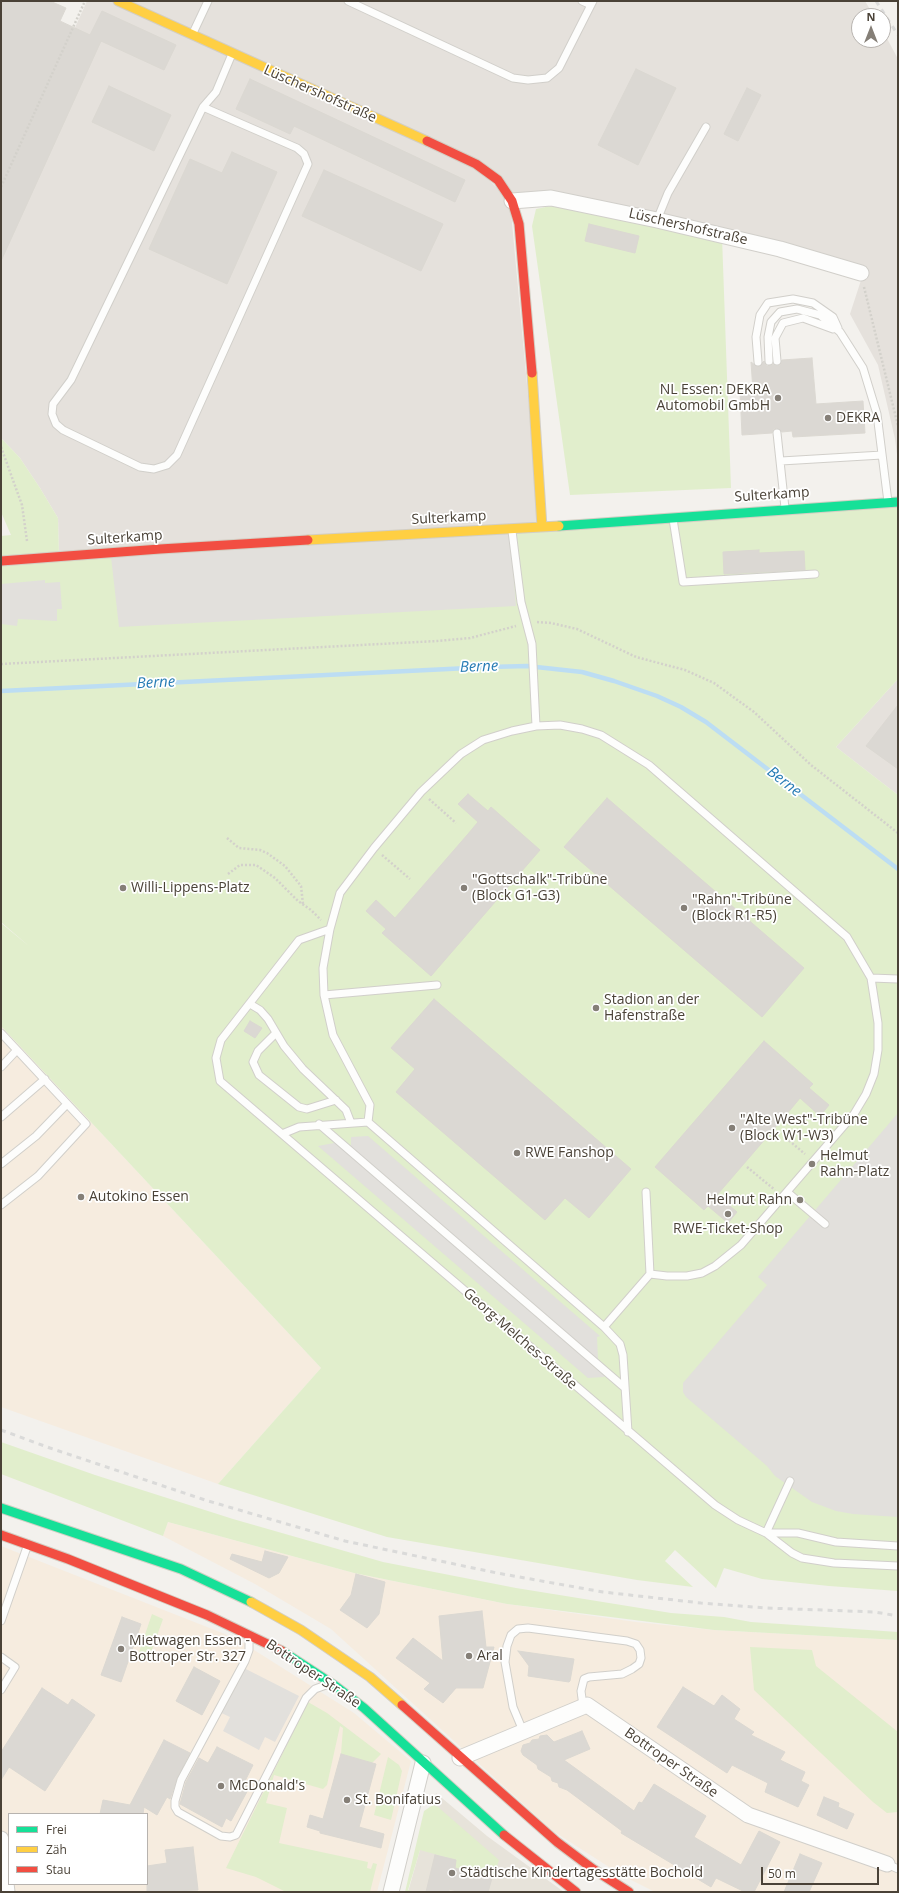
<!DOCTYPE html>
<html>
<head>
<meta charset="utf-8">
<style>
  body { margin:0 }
  #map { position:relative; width:899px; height:1893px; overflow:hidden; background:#f3f1ed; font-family:"Open Sans",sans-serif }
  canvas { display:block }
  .frame { position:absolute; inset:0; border:2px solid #4a4237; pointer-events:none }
  .legend { position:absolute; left:8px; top:1813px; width:140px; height:72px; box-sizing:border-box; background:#fff; border:1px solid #b7b3af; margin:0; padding:5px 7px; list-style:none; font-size:12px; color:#4a4237 }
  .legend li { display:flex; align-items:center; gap:8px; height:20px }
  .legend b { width:20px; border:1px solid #b7b3af }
  .north { position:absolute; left:851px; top:8px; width:40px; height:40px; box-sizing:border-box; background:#fff; border:1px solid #b7b3af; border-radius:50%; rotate:0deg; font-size:11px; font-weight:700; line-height:16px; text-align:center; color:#4a4237 }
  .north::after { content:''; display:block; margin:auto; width:14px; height:18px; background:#857f77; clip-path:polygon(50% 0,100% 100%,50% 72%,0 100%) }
  .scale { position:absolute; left:761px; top:1867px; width:118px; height:18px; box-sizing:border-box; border:2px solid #4a4237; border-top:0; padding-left:5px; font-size:12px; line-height:14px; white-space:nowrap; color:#4a4237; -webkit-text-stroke:3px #fff; paint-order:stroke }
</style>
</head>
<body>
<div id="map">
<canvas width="899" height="1893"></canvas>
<div class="frame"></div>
<ul class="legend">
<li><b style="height:5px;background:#16e098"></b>Frei</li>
<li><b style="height:5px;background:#ffcf43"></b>Zäh</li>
<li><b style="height:5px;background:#f24e42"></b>Stau</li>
</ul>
<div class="north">N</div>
<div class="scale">50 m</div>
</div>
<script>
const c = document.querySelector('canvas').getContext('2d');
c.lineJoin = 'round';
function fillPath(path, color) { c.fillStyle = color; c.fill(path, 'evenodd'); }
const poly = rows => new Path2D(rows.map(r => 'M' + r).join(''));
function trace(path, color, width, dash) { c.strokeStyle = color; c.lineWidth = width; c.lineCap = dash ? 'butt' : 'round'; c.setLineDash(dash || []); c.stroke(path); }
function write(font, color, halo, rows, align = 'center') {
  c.font = font + ' "Open Sans",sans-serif'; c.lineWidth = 3.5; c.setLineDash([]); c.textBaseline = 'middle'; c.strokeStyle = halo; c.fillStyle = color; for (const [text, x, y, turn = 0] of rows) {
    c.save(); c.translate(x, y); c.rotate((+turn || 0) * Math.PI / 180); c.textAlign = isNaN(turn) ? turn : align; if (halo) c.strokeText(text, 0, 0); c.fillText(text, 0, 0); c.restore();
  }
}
const residential = poly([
  [436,1793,487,1836,564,1892,408,1892]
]);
const commercial = poly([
  [1,1026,321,1368,218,1484,1,1407],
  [168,1522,354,1573,507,1604,636,1622,714,1630,898,1640,898,1892,655,1892,623,1876,553,1831,331,1629,255,1584,163,1536],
  [1,1546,235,1638,354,1713,411,1761,377,1892,1,1892],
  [9,1814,147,1814,147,1884,9,1884]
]);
const industrial = poly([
  [87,1,113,1,475,166,510,201,540,526,59,555,58,518,40,488,20,458,1,438,1,192],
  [121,1,865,1,874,16,859,16,859,40,883,40,883,31,898,59,898,462,895,439,878,365,850,314,864,271,513,197,501,179],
  [898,679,898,795,836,747]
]);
const green = poly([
  [560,204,722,237,731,488,570,495,532,226,536,209],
  [1,438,20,458,40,488,58,518,59,555,1,559,1,536,11,535,1,512],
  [898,504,898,679,836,747,898,795,898,1591,829,1586,762,1579,724,1568,716,1588,675,1550,665,1561,693,1587,637,1580,387,1537,218,1484,321,1368,1,1026,1,923,30,947,1,922,1,562],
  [1,1442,95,1475,233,1519,383,1562,516,1588,671,1613,724,1617,751,1622,898,1632,898,1640,714,1630,507,1604,354,1573,168,1522,163,1536,1,1474],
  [152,1614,163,1619,148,1661,137,1658],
  [750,1647,812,1650,816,1666,898,1732,898,1812,887,1813,873,1802,754,1690],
  [308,1702,327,1713,381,1754,372,1763,341,1754,343,1728,340,1726,327,1785,323,1789,274,1775,266,1803,287,1808,279,1843,368,1862,367,1868,371,1869,373,1863,377,1864,370,1892,286,1892,256,1877,226,1868],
  [388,1757,399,1765,402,1771,391,1820,374,1815],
  [433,1805,438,1807,499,1860,493,1879,455,1868,456,1860,420,1850,408,1890,416,1892,405,1892,424,1811]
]);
const parking = poly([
  [510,530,516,606,119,627,111,557],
  [45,580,45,583,60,582,62,609,57,609,57,621,18,619,17,626,1,624,1,584],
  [898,1113,898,1517,853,1514,836,1511,812,1502,775,1476,767,1466,686,1397,683,1392,683,1383,767,1285,758,1277],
  [368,1136,600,1336,597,1337,598,1359,606,1366,604,1377,588,1378,318,1146,345,1141,351,1146,351,1137],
  [238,1665,299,1696,275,1742,265,1737,259,1750,223,1731,230,1717,215,1710]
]);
const stream = poly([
  [1,691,489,667,527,666,582,672,614,681,657,696,681,707,706,722,898,869]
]);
const building = poly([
  [1,1,50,1,66,8,60,21,90,35,102,11,176,45,164,70,101,41,1,261,1,1],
  [636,69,676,88,638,165,598,145,636,69],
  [250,79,465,180,455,202,294,126,290,134,236,109,250,79],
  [109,86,171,115,154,151,92,122,109,86],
  [747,88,761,95,738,141,724,134,747,88],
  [232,152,277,172,227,284,149,249,190,159,222,173,232,152],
  [324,170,443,224,421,271,302,216,324,170],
  [589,224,639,236,635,253,585,241,589,224],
  [812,358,816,404,863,401,865,433,793,437,792,431,782,432,777,428,774,429,772,433,742,435,740,391,753,391,751,362,758,367,764,361,767,366,773,364,777,366,780,365,782,360,812,358],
  [759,550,759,553,804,551,805,570,724,574,723,552,759,550],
  [898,705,898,769,866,746,898,705],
  [468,794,488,811,491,807,540,850,431,976,382,933,386,929,366,911,376,900,395,918,468,834,478,822,458,804,468,794],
  [607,798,804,968,762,1017,564,847,607,798],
  [434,999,631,1169,589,1218,565,1198,545,1220,396,1092,415,1069,391,1048,434,999],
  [250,1021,262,1028,255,1038,244,1031,250,1021],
  [764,1041,813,1084,809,1088,829,1105,820,1116,800,1098,791,1109,717,1195,737,1212,728,1223,708,1206,704,1210,655,1167,764,1041],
  [265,1551,288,1557,279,1573,269,1578,230,1559,232,1554,262,1562,265,1551],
  [356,1574,385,1582,379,1614,367,1628,340,1610,351,1595,356,1574],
  [482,1611,486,1647,494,1647,483,1688,456,1688,443,1703,424,1689,430,1683,396,1658,413,1638,443,1661,439,1616,482,1611],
  [122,1617,141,1624,121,1682,101,1675,122,1617],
  [518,1651,574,1659,570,1681,569,1682,528,1676,529,1666,518,1651],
  [194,1667,220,1681,202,1715,176,1701,194,1667],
  [683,1687,714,1706,722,1695,740,1709,734,1719,754,1732,751,1735,785,1752,780,1760,805,1772,801,1781,809,1785,798,1807,765,1792,768,1783,732,1765,727,1773,657,1727,683,1687],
  [42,1688,68,1705,72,1699,95,1715,45,1791,9,1767,1,1780,1,1752,42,1688],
  [582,1731,590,1749,564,1760,634,1811,639,1802,642,1803,654,1784,706,1816,694,1837,741,1865,759,1831,780,1842,754,1892,745,1892,716,1878,711,1887,621,1833,622,1831,567,1790,559,1787,558,1783,552,1781,551,1777,538,1769,537,1765,523,1755,521,1751,523,1745,530,1743,532,1740,539,1739,540,1736,547,1735,554,1742,582,1731],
  [164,1740,190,1753,177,1778,170,1799,167,1797,157,1815,144,1807,143,1814,100,1814,103,1800,130,1805,164,1740],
  [217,1747,253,1765,243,1785,249,1788,231,1821,226,1818,222,1827,180,1804,186,1782,199,1758,208,1763,217,1747],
  [341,1754,376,1764,359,1827,384,1834,381,1848,320,1833,320,1831,307,1827,310,1815,323,1819,341,1754],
  [824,1797,839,1803,838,1807,854,1814,847,1829,817,1815,824,1797],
  [193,1847,198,1890,147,1892,147,1866,167,1863,165,1850,193,1847],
  [800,1854,822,1863,809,1892,784,1892,800,1854],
  [435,1855,456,1860,455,1868,492,1878,488,1892,461,1892,449,1889,449,1892,426,1892,435,1855]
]);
const path = poly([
  [1,187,85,1],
  [864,287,898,426],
  [1,447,22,505,27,541],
  [537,622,551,623,577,629,636,657,685,670,714,683,754,712,811,765,898,833],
  [1,664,437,641,470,638,516,626],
  [429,799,456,823],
  [227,838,239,848,260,850,267,853,285,866,301,886,303,904],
  [382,855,410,879],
  [228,874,240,865,256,865,275,878,298,901,311,910,321,920],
  [786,1138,805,1154],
  [747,1167,775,1190]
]);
const lane = poly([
  [348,1,513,78,528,80,547,78,559,68,593,1],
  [582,1,591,5],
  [193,33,208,1],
  [203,107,71,380,53,404,52,414,56,424,63,430,140,467,154,469,167,465,177,455,308,164,304,154,297,148,203,107,216,92,232,54],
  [657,220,668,193,706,127],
  [769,361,768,337,771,322,780,312,797,309,820,315,840,332,863,368,877,414,888,502],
  [777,361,775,338,783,323,803,318,833,329],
  [758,362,756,337,760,315,768,303,793,299,813,303,833,317,838,328],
  [777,433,785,508],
  [781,461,882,455],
  [673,519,683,582,815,574],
  [512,531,521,602,532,644,536,726],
  [871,978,898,979],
  [324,995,437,985],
  [250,1004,260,1010,268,1019,284,1046,303,1069,346,1110,351,1123],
  [1,1033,86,1124,38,1176,1,1205],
  [276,1033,258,1051,253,1062,259,1075,299,1107,307,1109,336,1100],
  [1,1067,17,1050],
  [1,1117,45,1079],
  [368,1122,370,1105,333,1035,324,995,323,968,330,929,340,893,374,848,421,792,461,754,483,740,512,731,536,726,560,725,582,729,601,735,649,765,847,937,871,978,878,1023,878,1050,874,1074,866,1094,854,1114,741,1245,715,1266,702,1273,687,1276,667,1276,650,1274,604,1327],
  [368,1122,299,1127,282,1134,715,1505,738,1520,766,1533,792,1553,802,1558,834,1563,898,1566],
  [368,1122,604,1327,620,1344,623,1355,628,1432],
  [319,1124,625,1388],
  [282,1134,220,1081,216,1058,221,1040,299,940,330,929],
  [1,1164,36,1136,67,1104],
  [646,1192,650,1274],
  [787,1192,825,1224],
  [766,1533,798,1533,836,1542,898,1546],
  [766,1533,790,1481],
  [1,1621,27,1547],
  [249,1638,249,1650,245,1661,181,1780,175,1801,175,1807,178,1812,221,1836,230,1837,236,1835,306,1698,315,1689,326,1685],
  [1,1657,15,1667,1,1690],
  [523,1731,513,1707,505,1662,507,1646,511,1635,518,1629,528,1628,627,1641,636,1644,640,1650,641,1658,639,1664,632,1669,622,1674,589,1677,584,1679,581,1691,583,1706],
  [887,1864,898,1869]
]);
const street = poly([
  [512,201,551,198,657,220,780,249,861,273],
  [460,1758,587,1705,748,1815,887,1864],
  [1,1839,7,1892],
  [391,1892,423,1763]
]);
const fast = poly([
  [559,526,898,502],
  [1,1508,181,1569,251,1602],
  [282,1651,334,1685,364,1708,504,1835]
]);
const slow = poly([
  [118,1,427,141],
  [532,373,542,527],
  [308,540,559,526],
  [251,1602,301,1630,370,1677,402,1705]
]);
const jam = poly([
  [427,141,476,164,498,180,512,201,519,224,532,373],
  [1,561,160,549,308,540],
  [1,1535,68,1559,207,1615,282,1651],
  [402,1705,557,1842,593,1869,629,1892],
  [504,1835,576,1892]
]);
const rail = poly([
  [876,1,898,35],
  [1,1430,50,1448,205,1500,345,1541,497,1573,603,1592,701,1603,767,1608,875,1612,898,1616]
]);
const markers = [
  [778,398,4,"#857f77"],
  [828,418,4,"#857f77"],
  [123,888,4,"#857f77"],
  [464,888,4,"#857f77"],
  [684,908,4,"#857f77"],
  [596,1008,4,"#857f77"],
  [732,1128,4,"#857f77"],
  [517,1153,4,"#857f77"],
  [812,1164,4,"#857f77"],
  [81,1197,4,"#857f77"],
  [800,1200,4,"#857f77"],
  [728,1214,4,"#857f77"],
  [121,1649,4,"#857f77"],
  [469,1656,4,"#857f77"],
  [221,1786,4,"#857f77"],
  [347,1800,4,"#857f77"],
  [452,1873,4,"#857f77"]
];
const streetNames = [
  ["Lüschershofstraße",320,94,24],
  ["Lüschershofstraße",688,227,13],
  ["Sulterkamp",772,495,-4],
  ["Sulterkamp",449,518,-3],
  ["Sulterkamp",125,538,-4],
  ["Georg-Melches-Straße",520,1339,41],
  ["Bottroper Straße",313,1674,34],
  ["Bottroper Straße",671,1763,35]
];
const poiNames = [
  ["NL Essen: DEKRA",770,390,"right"],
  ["Automobil GmbH",770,406,"right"],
  ["DEKRA",836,418],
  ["\"Gottschalk\"-Tribüne",472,880],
  ["(Block G1-G3)",472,896],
  ["Willi-Lippens-Platz",131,888],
  ["\"Rahn\"-Tribüne",692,900],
  ["(Block R1-R5)",692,916],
  ["Stadion an der",604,1000],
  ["Hafenstraße",604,1016],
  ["\"Alte West\"-Tribüne",740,1120],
  ["(Block W1-W3)",740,1136],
  ["RWE Fanshop",525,1153],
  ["Helmut",820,1156],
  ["Rahn-Platz",820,1172],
  ["Autokino Essen",89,1197],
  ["Helmut Rahn",792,1200,"right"],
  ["RWE-Ticket-Shop",728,1229,"center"],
  ["Mietwagen Essen -",129,1641],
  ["Bottroper Str. 327",129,1657],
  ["Aral",477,1656],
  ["McDonald's",229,1786],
  ["St. Bonifatius",355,1800],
  ["Städtische Kindertagesstätte Bochold",460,1873]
];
const waterNames = [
  ["Berne",479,667,-2],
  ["Berne",156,683,-3],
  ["Berne",784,782,38]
];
fillPath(residential, '#e7e3da');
fillPath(commercial, '#f6ecdf');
fillPath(industrial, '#e5e1dc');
fillPath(green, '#e1eecc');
fillPath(parking, '#e2e0dc');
trace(stream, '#bcddf3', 4.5);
fillPath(building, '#dbd8d3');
trace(building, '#dbd8d2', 1);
trace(lane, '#d1cfca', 9);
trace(street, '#d1cfca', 17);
trace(fast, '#d3cec3', 11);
trace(slow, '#d3cec3', 11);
trace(jam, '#d3cec3', 11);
trace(path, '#d3d1cb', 2.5, [2, 2]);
trace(lane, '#fdfdfc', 7);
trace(street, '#fdfdfc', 15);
trace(fast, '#16e098', 9);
trace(slow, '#ffcf43', 9);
trace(jam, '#f24e42', 9);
trace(rail, '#dadad9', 3, [5, 5]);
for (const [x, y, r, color] of markers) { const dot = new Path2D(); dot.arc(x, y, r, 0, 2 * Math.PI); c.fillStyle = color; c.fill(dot); trace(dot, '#fff', 1.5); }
write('14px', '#4a4237', '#fff', streetNames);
write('14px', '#4a4237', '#fff', poiNames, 'left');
write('italic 15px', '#287cb5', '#fff', waterNames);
</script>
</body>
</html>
